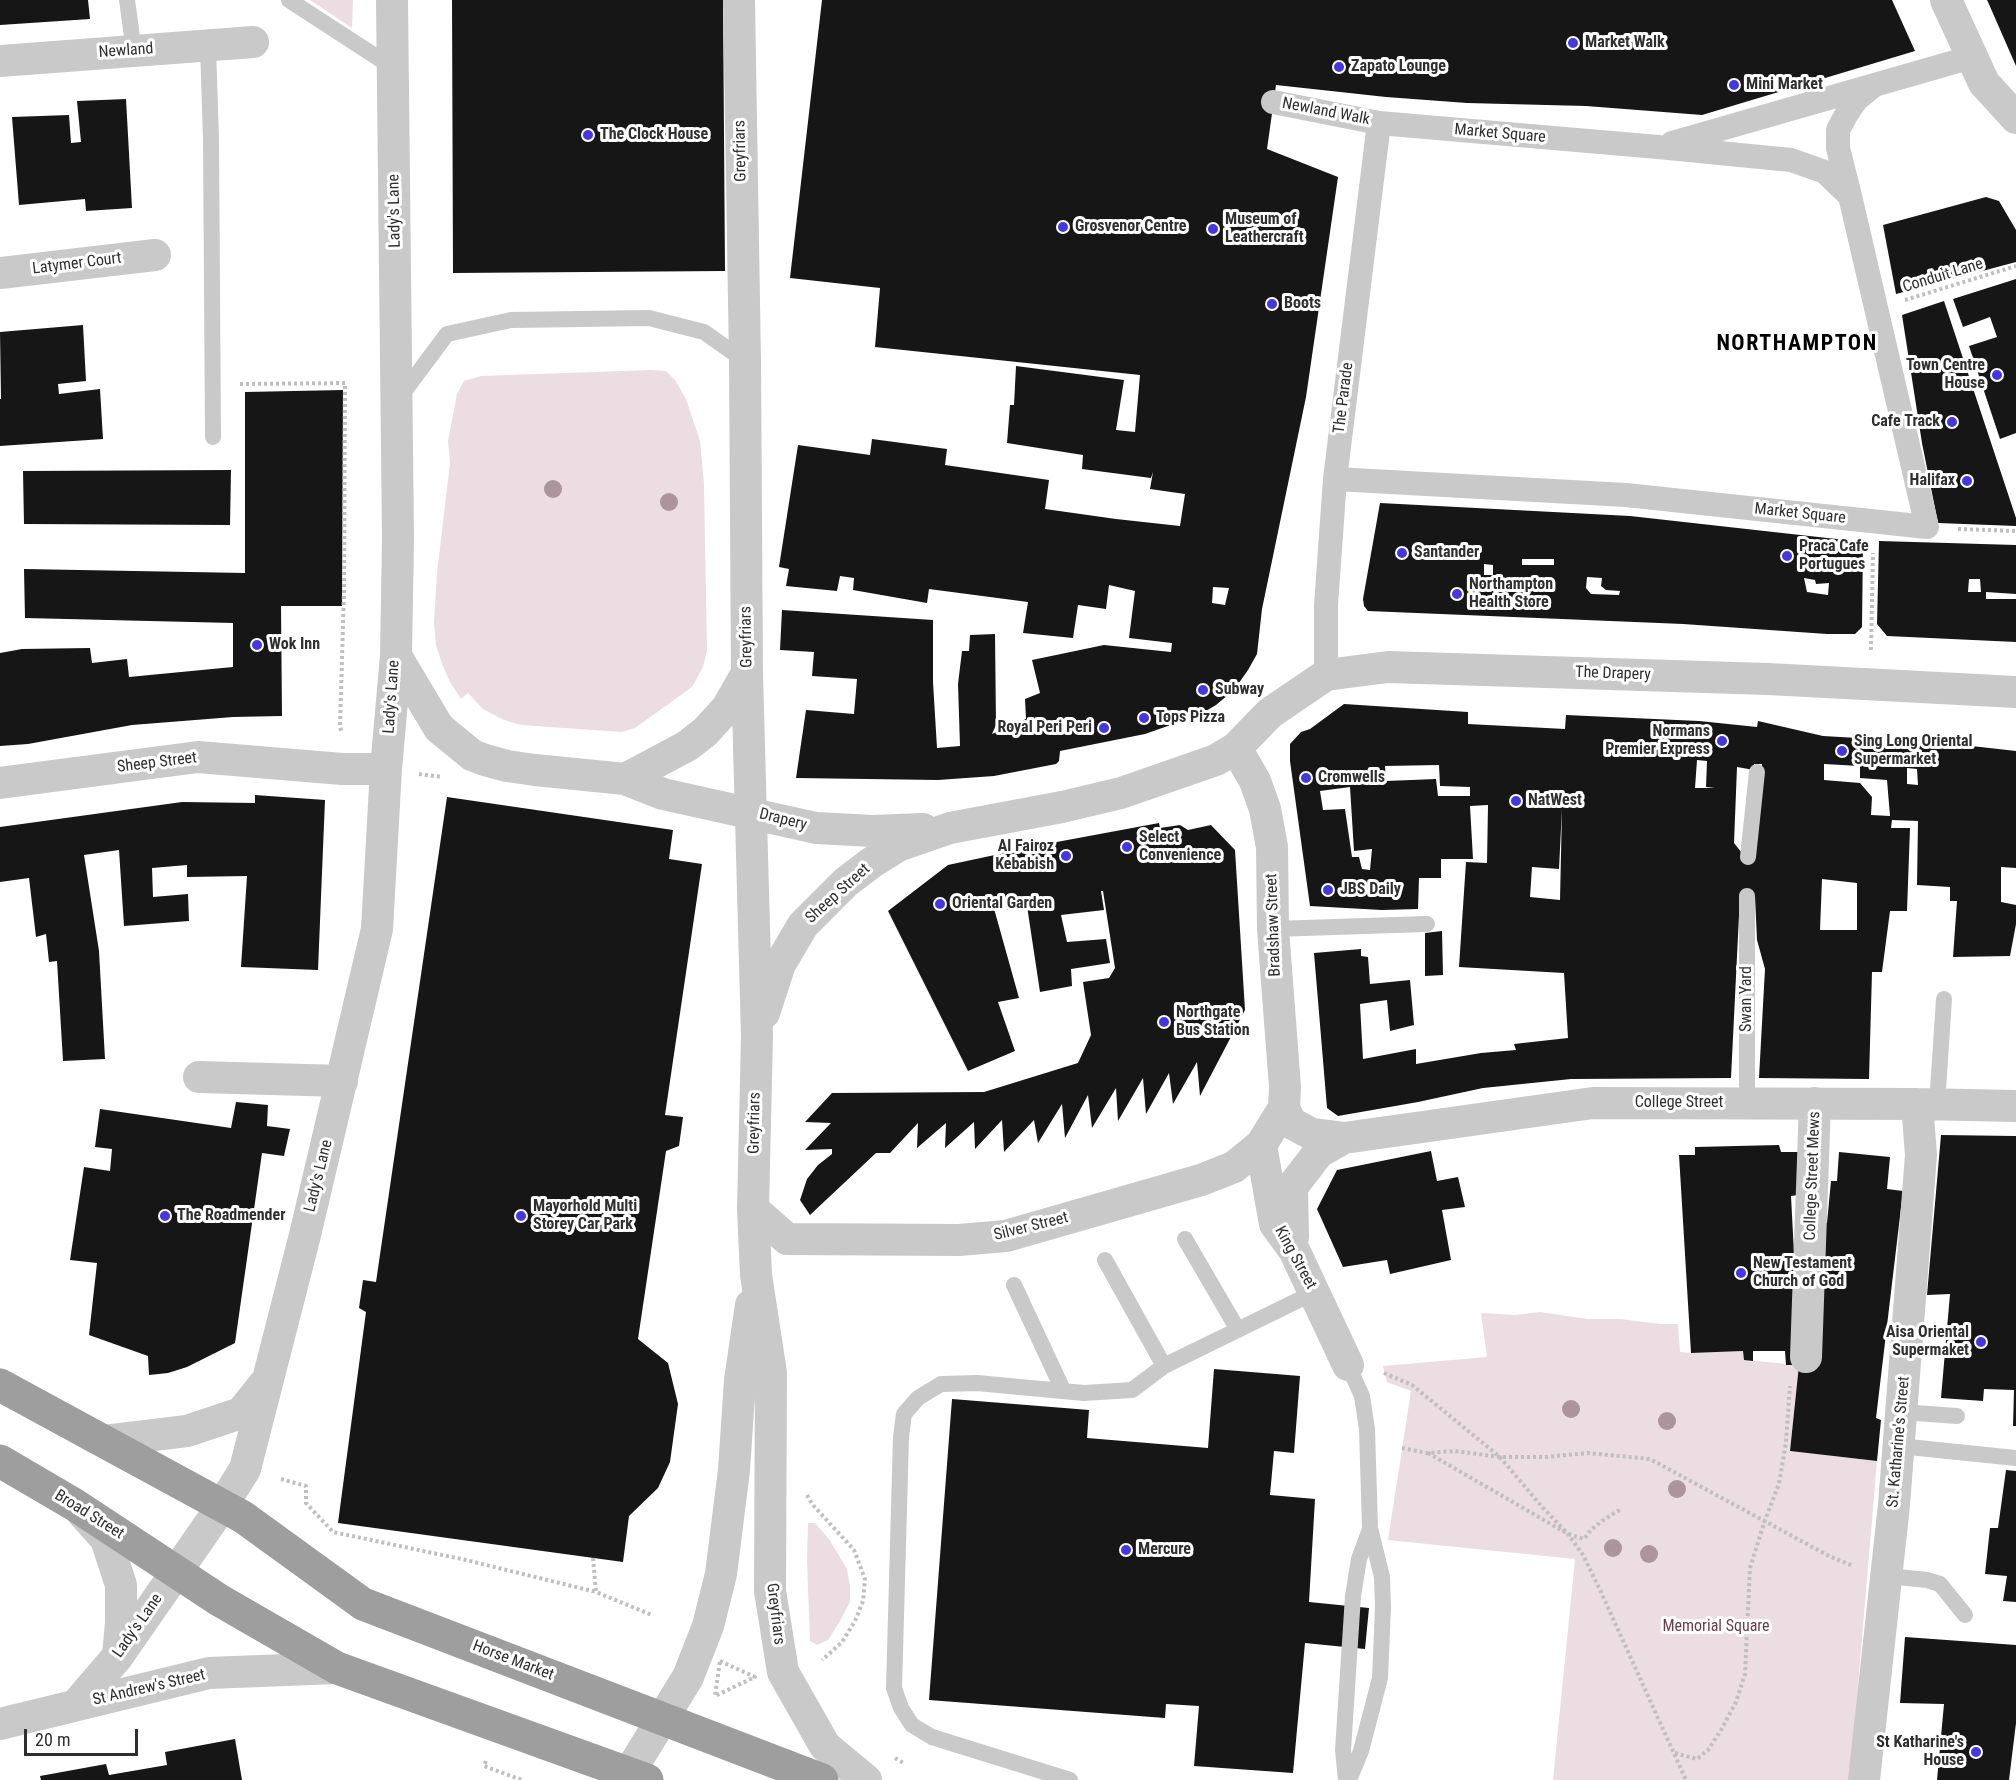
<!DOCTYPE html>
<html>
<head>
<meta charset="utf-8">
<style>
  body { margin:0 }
  #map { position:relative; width:2016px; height:1780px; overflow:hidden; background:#fff; font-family:"Roboto Condensed",sans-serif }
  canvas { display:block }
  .scale { position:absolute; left:24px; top:1729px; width:114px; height:27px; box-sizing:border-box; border:3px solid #2f2f2f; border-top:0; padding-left:8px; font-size:18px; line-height:21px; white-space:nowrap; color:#2f2f2f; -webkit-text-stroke:4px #fff; paint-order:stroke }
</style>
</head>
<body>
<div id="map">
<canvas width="2016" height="1780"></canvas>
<div class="scale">20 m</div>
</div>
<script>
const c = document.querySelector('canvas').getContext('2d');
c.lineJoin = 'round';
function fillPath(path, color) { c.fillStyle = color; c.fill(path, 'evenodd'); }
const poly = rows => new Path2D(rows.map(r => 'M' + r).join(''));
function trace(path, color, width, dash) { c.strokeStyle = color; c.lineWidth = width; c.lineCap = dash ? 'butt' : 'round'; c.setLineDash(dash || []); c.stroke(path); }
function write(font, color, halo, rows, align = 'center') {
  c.font = font + ' "Roboto Condensed",sans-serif'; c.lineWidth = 6; c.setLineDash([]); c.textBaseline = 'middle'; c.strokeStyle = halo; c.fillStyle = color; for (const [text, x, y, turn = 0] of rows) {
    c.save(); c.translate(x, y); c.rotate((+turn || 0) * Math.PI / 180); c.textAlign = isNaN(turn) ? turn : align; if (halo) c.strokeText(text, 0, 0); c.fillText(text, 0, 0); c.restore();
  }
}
const green = poly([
  [310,0,353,0,352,28],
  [651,370,666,371,675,380,686,399,700,441,704,484,707,651,703,667,692,687,635,728,622,732,521,725,504,720,483,709,468,693,461,699,450,682,442,664,436,645,434,623,437,573,450,463,448,441,457,394,464,381,481,376],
  [1540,1312,1588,1319,1620,1319,1660,1324,1678,1324,1680,1352,1691,1353,1743,1351,1745,1360,1799,1365,1790,1451,1877,1461,1850,1780,1553,1780,1575,1559,1388,1540,1411,1391,1387,1382,1383,1366,1487,1357,1481,1313,1515,1315],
  [808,1523,815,1523,829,1539,847,1569,850,1586,850,1602,840,1621,828,1640,817,1645,810,1641,807,1560]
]);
const building = poly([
  [0,0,88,0,90,19,0,25],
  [452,0,723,0,725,271,453,273],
  [822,0,1892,0,1915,51,1702,115,1586,106,1467,103,1386,97,1276,85,1267,149,1338,177,1306,397,1262,609,1257,654,1248,670,1234,690,1216,705,1199,715,1145,734,1060,751,1059,761,1056,764,994,776,938,780,796,778,806,710,854,714,857,679,812,676,814,652,780,650,782,610,933,620,933,682,937,748,960,746,958,684,962,651,969,651,970,635,995,634,996,725,992,734,1026,719,1025,699,1040,693,1032,660,1104,645,1171,652,1172,643,1129,638,1135,591,1109,585,1106,609,1078,605,1073,638,1023,633,1028,602,929,589,927,603,853,590,854,578,840,576,837,591,786,586,789,569,779,567,798,445,870,455,872,439,947,449,945,465,1049,480,1045,509,1116,519,1180,526,1185,494,1150,489,1153,472,1151,478,1082,469,1083,455,1007,443,1010,405,1014,405,1016,366,1124,380,1116,430,1135,432,1140,375,875,347,880,288,790,278],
  [1213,587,1229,588,1225,605,1212,603],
  [1987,0,2016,0,2016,66,1988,2],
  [126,99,132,208,86,211,85,199,19,205,12,117,69,115,71,143,81,142,77,101],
  [1986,197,1999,201,2016,230,2016,262,1896,294,1883,225],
  [2016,279,2016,433,2000,439,1969,346,1997,337,1990,317,1963,327,1953,299],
  [1944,301,2016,518,2016,526,1938,523,1922,443,1902,315],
  [83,325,86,381,58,384,59,394,100,389,103,439,0,446,0,399,1,399,0,332],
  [343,390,342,606,281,606,282,716,233,717,132,725,28,744,0,746,0,653,22,649,90,648,92,663,127,659,129,677,233,667,233,623,25,618,24,569,245,573,245,392],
  [231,470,230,525,24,524,23,471],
  [1380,503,1630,516,1863,542,1862,627,1855,634,1827,634,1683,624,1368,611,1364,606,1363,599],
  [1522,559,1554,559,1554,565,1522,565],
  [1484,564,1493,565,1493,575,1484,575],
  [1587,577,1602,578,1601,586,1606,590,1620,591,1619,595,1591,594,1586,588],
  [1804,578,1815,580,1816,584,1829,583,1828,595,1807,592],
  [1879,541,2016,545,2016,594,1986,592,1986,599,2016,599,2016,642,1887,636,1877,624],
  [1969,579,1980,579,1981,592,1968,592],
  [1344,704,1468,712,1468,724,1565,729,1566,715,1699,721,1757,727,1758,721,1823,736,1945,743,2016,751,2016,868,2001,867,2001,902,2016,905,2016,924,2010,956,1953,957,1957,901,1950,901,1950,887,1917,885,1918,821,1892,820,1891,828,1910,828,1907,911,1890,911,1882,972,1872,972,1869,1079,1759,1078,1765,969,1757,940,1755,896,1740,895,1731,1078,1571,1079,1483,1088,1418,1102,1338,1116,1327,1108,1314,953,1361,949,1361,956,1368,957,1370,984,1410,980,1414,1025,1390,1031,1387,1000,1360,1004,1363,1059,1416,1049,1416,1064,1481,1053,1516,1050,1514,1044,1568,1038,1564,973,1459,967,1466,862,1487,863,1488,805,1470,806,1473,859,1441,859,1441,878,1419,878,1418,909,1382,910,1310,906,1290,761,1290,744,1301,732,1310,729],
  [1697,760,1707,761,1706,787,1715,788,1695,788],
  [1754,764,1762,764,1758,809,1742,853,1734,843,1737,767,1754,770],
  [1824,764,1860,766,1860,778,1887,780,1890,816,1871,815,1872,797,1860,783,1824,780],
  [1439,765,1440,786,1470,787,1470,796,1438,796,1436,779,1386,781,1385,766],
  [1907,768,1917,769,1918,785,1907,784],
  [1350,787,1354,851,1372,849,1370,870,1362,869,1359,857,1352,857,1345,809,1323,810,1320,791],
  [1562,808,1560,900,1530,897,1532,867,1559,869],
  [1822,879,1857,883,1857,930,1820,930],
  [255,795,325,800,318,970,241,967,247,876,187,877,187,865,152,868,153,897,188,894,189,921,124,926,119,850,84,855,99,951,105,1059,63,1061,57,961,49,962,46,934,36,937,29,878,0,882,0,827,182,802,255,803],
  [447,797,673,830,669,859,702,864,665,1115,683,1117,679,1146,666,1151,638,1339,668,1363,678,1404,670,1462,658,1488,629,1516,623,1562,338,1523,366,1312,359,1308,363,1280,376,1282],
  [1159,823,1160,828,1180,825,1188,830,1211,825,1235,850,1245,1010,1200,1096,1197,1062,1173,1104,1169,1073,1146,1114,1143,1078,1118,1121,1116,1088,1092,1128,1088,1095,1065,1138,1062,1104,1038,1143,1034,1120,1004,1152,1002,1120,975,1149,974,1122,945,1148,946,1123,917,1148,918,1123,890,1153,876,1153,810,1215,800,1200,807,1179,818,1165,832,1154,832,1149,805,1150,831,1123,805,1122,832,1093,984,1092,1078,1063,1091,1035,1083,982,1109,978,1115,968,1103,891,1101,891,1104,910,1061,915,1067,942,1106,939,1110,963,1071,969,1072,986,1040,992,1027,906,1007,910,1006,903,993,905,1019,998,998,1002,1015,1051,968,1071,888,911,948,865,1046,844],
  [1442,931,1443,975,1425,976,1425,933],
  [236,1102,268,1105,267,1126,290,1129,284,1156,262,1153,235,1343,187,1367,168,1373,149,1375,148,1356,89,1335,97,1263,70,1260,84,1167,110,1171,112,1149,95,1147,100,1109,231,1128],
  [1941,1135,2016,1136,2016,1426,2013,1426,2014,1390,1984,1389,1983,1401,1941,1398,1950,1294,1927,1295],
  [1779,1145,1781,1152,1798,1152,1798,1195,1791,1196,1799,1350,1817,1222,1827,1223,1831,1181,1837,1181,1839,1152,1890,1157,1887,1189,1903,1191,1876,1418,1881,1420,1877,1461,1790,1451,1799,1365,1786,1365,1785,1351,1753,1351,1753,1361,1744,1360,1743,1351,1691,1353,1679,1155,1695,1155,1695,1147],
  [1431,1151,1437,1181,1458,1177,1465,1207,1442,1210,1451,1260,1390,1274,1387,1260,1343,1267,1317,1209,1337,1170],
  [1214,1369,1300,1376,1294,1453,1274,1451,1270,1495,1315,1499,1309,1602,1369,1608,1365,1649,1305,1643,1293,1773,1194,1766,1199,1706,1166,1704,1165,1718,929,1700,952,1399,1089,1410,1087,1438,1208,1448],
  [2006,1470,2016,1471,2016,1602,2003,1601,2007,1576,1985,1574,1990,1528,1998,1528],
  [1905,1637,2016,1645,2016,1723,2009,1780,1937,1780,1944,1704,1900,1703],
  [235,1739,242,1780,41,1780,40,1776,106,1764,109,1775,167,1765,165,1752]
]);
const path = poly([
  [1905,300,2016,266],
  [240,384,345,383,344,591,340,727,342,733],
  [1958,529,2016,531],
  [1871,650,1873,553],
  [419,774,442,777],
  [1384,1373,1412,1385,1500,1457,1543,1508,1568,1534,1583,1555,1601,1592,1686,1780],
  [1402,1448,1427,1453,1455,1451,1500,1457,1545,1457,1588,1453,1650,1459,1829,1556,1853,1566],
  [1428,1453,1568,1534,1584,1539,1591,1530,1602,1521,1621,1509],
  [281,1479,306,1486,306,1503,333,1532,466,1560,596,1592],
  [807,1495,812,1504,854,1550,865,1579,863,1601,855,1621,842,1642,822,1660],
  [593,1558,596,1592,652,1615],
  [720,1661,755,1677,715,1696,720,1661],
  [1675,1753,1697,1759,1708,1750,1721,1730,1736,1702,1745,1674,1750,1568,1765,1520,1779,1484,1786,1442,1790,1386],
  [895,1758,905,1764],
  [486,1761,484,1766,522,1780]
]);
const service = poly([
  [127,0,134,51],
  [289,0,392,67],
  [208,46,211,140,213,437],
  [400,397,447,334,511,320,649,318,704,332,745,361],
  [1748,857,1757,772],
  [1273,929,1427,924],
  [1747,1103,1747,896],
  [1937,1105,1944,999],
  [1185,1239,1238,1330],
  [1105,1260,1164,1366],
  [1014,1285,1063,1390],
  [1348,1365,1362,1396,1367,1429,1370,1528,1382,1577,1383,1607,1380,1678,1361,1751,1349,1780],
  [1902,1412,1957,1416],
  [1899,1446,2016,1458],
  [1886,1580,1898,1577,1927,1580,1940,1584,1965,1615],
  [1070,1780,932,1737,912,1725,901,1708,894,1688,901,1437,904,1414,918,1398,941,1384,977,1383,1084,1393,1132,1390,1164,1366,1315,1292],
  [1346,1780,1343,1750,1353,1596,1359,1559,1370,1529]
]);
const pedestrian = poly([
  [1273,102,1379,123,1658,147,1791,160,1825,172,1850,196,1927,527,1626,495,1335,479],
  [1672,143,1972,57],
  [1850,196,1838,148,1838,130,1846,115,1856,100,1872,87],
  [1326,675,1326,605,1335,479,1379,123]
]);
const minor = poly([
  [739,0,745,361,747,673,757,1036,753,1209,756,1275,771,1373,770,1591,783,1672,825,1746,866,1780],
  [1946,0,1984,83,2016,118],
  [0,61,253,42],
  [0,273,155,255],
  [396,656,439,728,472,755,485,760,507,766,535,770,625,779,663,794,816,828,872,831,923,829],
  [1236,748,1255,781,1265,809,1272,847,1273,929,1285,1087,1284,1108,1291,1123,1312,1134,1344,1138,1593,1103,1917,1104,2016,1106],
  [625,779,687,746,705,732,727,708,747,673],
  [0,783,198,757,342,769,386,769],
  [764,1013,780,964,803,925,846,882,871,863,898,846,950,828,1062,807,1121,793,1216,760,1236,748,1270,713,1326,675,1388,667,1768,679,2016,692],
  [199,1077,342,1081],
  [1261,1145,1275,1224,1294,1250,1348,1365],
  [753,1209,787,1239,959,1240,1006,1236,1201,1180,1234,1167,1261,1145,1284,1108],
  [1293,1237,1292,1187,1319,1152,1344,1138],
  [1806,1357,1815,1103],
  [104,1441,187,1431,241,1413,265,1383],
  [82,1512,106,1539,121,1585,121,1623,118,1655],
  [76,1705,118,1656,222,1506,245,1469,305,1235,377,929,386,769,396,656,398,538,392,0],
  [0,1724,209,1673,337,1668],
  [629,1773,688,1677,708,1626,721,1574,734,1470,740,1380,751,1305],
  [1864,1780,1894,1505,1921,1155,1917,1104]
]);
const trunk = poly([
  [0,1385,243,1517,363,1604,822,1780],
  [0,1461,75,1505,219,1600,337,1668,647,1780]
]);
const trees = [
  [553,489],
  [669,502],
  [1571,1409],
  [1667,1421],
  [1677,1489],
  [1613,1548],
  [1649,1554]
];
const markers = [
  [1573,43,6,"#4537df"],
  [1339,67,6,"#4537df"],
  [1734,85,6,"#4537df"],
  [588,135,6,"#4537df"],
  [1063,227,6,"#4537df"],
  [1213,229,6,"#4537df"],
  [1272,304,6,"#4537df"],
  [1997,375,6,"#4537df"],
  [1952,422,6,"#4537df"],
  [1967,481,6,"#4537df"],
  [1402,553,6,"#4537df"],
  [1787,556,6,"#4537df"],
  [1457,594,6,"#4537df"],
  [257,645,6,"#4537df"],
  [1203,690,6,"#4537df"],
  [1144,718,6,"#4537df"],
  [1104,728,6,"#4537df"],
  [1722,741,6,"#4537df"],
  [1842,751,6,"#4537df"],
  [1306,778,6,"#4537df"],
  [1516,801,6,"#4537df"],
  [1127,847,6,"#4537df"],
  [1066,856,6,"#4537df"],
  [1328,890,6,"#4537df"],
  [940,904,6,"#4537df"],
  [1164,1022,6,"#4537df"],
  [165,1216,6,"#4537df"],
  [521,1216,6,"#4537df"],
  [1741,1273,6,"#4537df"],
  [1981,1342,6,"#4537df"],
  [1126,1550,6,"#4537df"],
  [1976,1752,6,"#4537df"]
];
const poiNames = [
  ["Market Walk",1585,43],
  ["Zapato Lounge",1351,67],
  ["Mini Market",1746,85],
  ["The Clock House",600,135],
  ["Museum of",1225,220],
  ["Leathercraft",1225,238],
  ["Grosvenor Centre",1075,227],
  ["Boots",1284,304],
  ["Town Centre",1985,366,"right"],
  ["House",1985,384,"right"],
  ["Cafe Track",1940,422,"right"],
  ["Halifax",1955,481,"right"],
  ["Praca Cafe",1799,547],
  ["Portugues",1799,565],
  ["Santander",1414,553],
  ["Northampton",1469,585],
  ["Health Store",1469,603],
  ["Wok Inn",269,645],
  ["Subway",1215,690],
  ["Tops Pizza",1156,718],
  ["Royal Peri Peri",1092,728,"right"],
  ["Normans",1710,732,"right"],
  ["Premier Express",1710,750,"right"],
  ["Sing Long Oriental",1854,742],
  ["Supermarket",1854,760],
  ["Cromwells",1318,778],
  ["NatWest",1528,801],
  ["Select",1139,838],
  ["Convenience",1139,856],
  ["Al Fairoz",1054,847,"right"],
  ["Kebabish",1054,865,"right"],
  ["JBS Daily",1340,890],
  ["Oriental Garden",952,904],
  ["Northgate",1176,1013],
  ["Bus Station",1176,1031],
  ["Mayorhold Multi",533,1207],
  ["Storey Car Park",533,1225],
  ["The Roadmender",177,1216],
  ["New Testament",1753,1264],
  ["Church of God",1753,1282],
  ["Aisa Oriental",1969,1333,"right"],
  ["Supermaket",1969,1351,"right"],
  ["Mercure",1138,1550],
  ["St Katharine's",1964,1743,"right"],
  ["House",1964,1761,"right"]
];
const streetNames = [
  ["Newland",126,51,-4],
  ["Newland Walk",1326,112,11],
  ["Market Square",1500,134,5],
  ["Greyfriars",741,151,-91],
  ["Lady's Lane",395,211,-91],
  ["Latymer Court",77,264,-7],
  ["Conduit Lane",1943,276,-17],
  ["The Parade",1344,398,-83],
  ["Market Square",1800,514,6],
  ["Greyfriars",747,637,-91],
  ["The Drapery",1613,674,2],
  ["Lady's Lane",392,697,-86],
  ["Sheep Street",157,763,-7],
  ["Drapery",783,820,14],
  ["Sheep Street",838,894,-42],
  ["Bradshaw Street",1274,925,-92],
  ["Swan Yard",1747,999,-90],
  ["College Street",1679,1103],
  ["Greyfriars",755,1123,-89],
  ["Lady's Lane",319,1176,-76],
  ["College Street Mews",1813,1176,-88],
  ["Silver Street",1031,1227,-14],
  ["King Street",1295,1258,61],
  ["St. Katharine's Street",1899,1442,-85],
  ["Broad Street",89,1515,32],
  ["Greyfriars",775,1614,83],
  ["Lady's Lane",138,1626,-55],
  ["Horse Market",513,1661,21],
  ["St Andrew's Street",149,1688,-13]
];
const parkNames = [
  ["Memorial Square",1716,1627]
];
const districtNames = [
  ["NORTHAMPTON",1797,344]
];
fillPath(green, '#ebdde2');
fillPath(building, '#161616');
trace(path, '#bfbfbf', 4, [3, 3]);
trace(service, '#c9c9c9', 16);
trace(pedestrian, '#c9c9c9', 24);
trace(minor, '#c9c9c9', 32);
trace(trunk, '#9e9e9e', 33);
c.fillStyle = '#ac949c';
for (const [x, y] of trees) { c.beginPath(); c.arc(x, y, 9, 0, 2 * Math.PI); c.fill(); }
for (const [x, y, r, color] of markers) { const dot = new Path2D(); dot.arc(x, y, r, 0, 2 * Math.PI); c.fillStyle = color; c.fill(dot); trace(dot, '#fff', 2); }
write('bold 16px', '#2f2f2f', '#fff', poiNames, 'left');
write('16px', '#2f2f2f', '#fff', streetNames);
write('16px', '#693d4b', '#fff', parkNames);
c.letterSpacing = '1.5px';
write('bold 22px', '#000', '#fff', districtNames);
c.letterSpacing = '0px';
</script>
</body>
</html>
